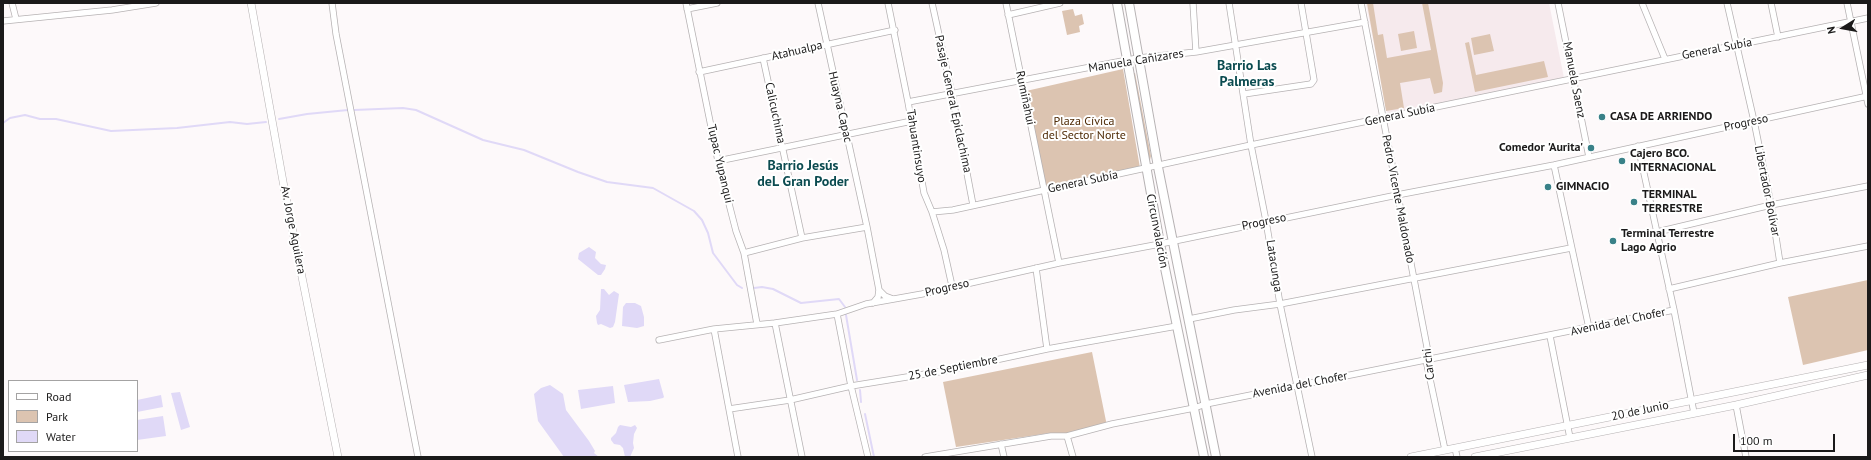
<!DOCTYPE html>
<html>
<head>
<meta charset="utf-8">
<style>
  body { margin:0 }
  #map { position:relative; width:1871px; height:460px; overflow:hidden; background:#fdf9fa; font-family:"PT Sans",sans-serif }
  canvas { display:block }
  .frame { position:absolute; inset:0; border:4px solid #1b1a1a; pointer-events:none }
  .legend { position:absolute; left:8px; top:380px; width:130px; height:72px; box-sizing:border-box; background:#fff; border:1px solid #a4a3a3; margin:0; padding:5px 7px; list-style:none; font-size:12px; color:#1b1a1a }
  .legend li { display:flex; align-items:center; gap:8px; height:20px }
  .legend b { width:20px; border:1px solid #a4a3a3 }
  .north { position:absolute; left:1823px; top:8px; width:40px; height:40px; -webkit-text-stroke:3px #fff; paint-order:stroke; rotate:259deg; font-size:11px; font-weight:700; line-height:16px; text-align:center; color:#1b1a1a }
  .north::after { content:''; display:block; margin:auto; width:14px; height:18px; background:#1b1a1a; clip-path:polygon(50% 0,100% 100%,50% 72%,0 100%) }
  .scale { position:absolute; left:1733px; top:434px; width:102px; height:18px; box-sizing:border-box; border:2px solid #1b1a1a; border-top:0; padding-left:5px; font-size:12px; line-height:14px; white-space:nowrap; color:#1b1a1a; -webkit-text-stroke:3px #fff; paint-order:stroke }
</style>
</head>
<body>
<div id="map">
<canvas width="1871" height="460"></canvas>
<div class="frame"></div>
<ul class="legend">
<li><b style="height:5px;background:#fff"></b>Road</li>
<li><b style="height:11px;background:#dcc4b1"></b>Park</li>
<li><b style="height:11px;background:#e0d9f7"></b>Water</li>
</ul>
<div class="north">N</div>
<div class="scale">100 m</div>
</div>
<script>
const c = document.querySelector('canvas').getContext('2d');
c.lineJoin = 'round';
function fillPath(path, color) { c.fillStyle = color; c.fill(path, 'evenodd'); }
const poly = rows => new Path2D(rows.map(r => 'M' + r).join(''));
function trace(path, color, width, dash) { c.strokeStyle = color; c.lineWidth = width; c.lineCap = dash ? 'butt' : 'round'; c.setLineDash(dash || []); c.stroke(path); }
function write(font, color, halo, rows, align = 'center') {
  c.font = font + ' "PT Sans",sans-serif'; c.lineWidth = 4; c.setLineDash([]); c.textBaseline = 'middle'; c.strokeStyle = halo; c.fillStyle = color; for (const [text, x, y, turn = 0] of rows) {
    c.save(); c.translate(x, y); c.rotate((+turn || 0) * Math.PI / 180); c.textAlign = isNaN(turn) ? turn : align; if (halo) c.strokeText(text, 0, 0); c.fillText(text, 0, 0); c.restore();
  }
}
const built = poly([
  [1366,3,1549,3,1564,78,1388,116]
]);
const green = poly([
  [1367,3,1373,3,1378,35,1383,34,1387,58,1431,50,1422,3,1428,3,1443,83,1442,92,1434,94,1430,78,1400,83,1404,108,1386,111],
  [1073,9,1075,16,1082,14,1084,24,1079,26,1080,32,1067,35,1062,11],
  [1414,31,1417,48,1401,51,1398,34],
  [1490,34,1494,51,1474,55,1471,38],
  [1469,42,1476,75,1544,61,1548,77,1475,92,1465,43],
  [1123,69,1140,168,1046,189,1026,91],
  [1135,73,1151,156,1150,160,1144,161,1130,74],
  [1868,280,1868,350,1803,365,1788,297],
  [1092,352,1107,426,1062,436,1050,433,956,447,943,382]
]);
const water = poly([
  [589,247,596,252,595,258,601,264,606,265,605,269,601,275,598,275,578,259,579,253],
  [601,289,604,289,609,295,614,291,619,294,615,322,613,327,610,328,601,324,598,325,597,323,596,316,600,310],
  [626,303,635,303,641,306,644,317,644,326,637,328,622,326,623,307],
  [659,379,664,397,663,398,650,401,628,402,624,385],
  [550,385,563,394,566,410,589,441,595,451,594,453,599,457,564,457,538,421,534,394,541,388],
  [613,386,615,403,581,409,578,390],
  [180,392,190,427,181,430,171,393],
  [161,395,163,407,137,412,137,400],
  [163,416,166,436,137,440,137,420],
  [620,425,631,427,635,425,637,428,634,434,633,443,634,448,630,457,625,457,623,448,620,445,614,444,611,440,611,438,616,433,618,427]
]);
const stream = poly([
  [354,110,403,108,416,110,483,140,524,150,578,172,607,182,653,188,694,211,702,220,708,233,713,253,737,285,742,288],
  [279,119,307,114,348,110],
  [3,123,10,118,25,115,40,119,56,119,111,131,177,128,230,122,247,124,266,122],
  [754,288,762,287,773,289,801,303,839,299,845,307],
  [846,315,857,380],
  [860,390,861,402],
  [865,414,874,457]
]);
const minor = poly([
  [12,3,16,19],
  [332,3,336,34,418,457],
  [686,3,718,161,736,231,744,253,757,324],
  [818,3,867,227,879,290,878,297,873,303],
  [888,3,908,102,924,193,932,212,944,250,952,286],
  [932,3,952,94,973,205],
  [1006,3,1059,263],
  [1193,3,1196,52],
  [1229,3,1251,145,1266,221,1280,304,1312,457],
  [1361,3,1427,347,1426,360,1445,450],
  [1558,3,1589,157],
  [1642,3,1665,59],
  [1727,3,1754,121,1771,205,1780,263],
  [1771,3,1778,37],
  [1847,3,1868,104],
  [687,9,717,3],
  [1008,15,1060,3],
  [3,21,112,10,156,3],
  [763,58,802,238],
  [699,72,895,30],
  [1244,94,1311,84,1314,80,1301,3],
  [908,102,1138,58,1196,52,1365,22],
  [1638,146,1674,310,1694,413],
  [718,161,912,121],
  [1554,165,1589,328],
  [932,212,953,210,1251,145,1868,18],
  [1657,232,1771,205,1868,186],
  [744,253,802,238,867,227],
  [1036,268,1047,349],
  [1669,289,1780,263,1868,246],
  [879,290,885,296,893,299],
  [837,314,851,386,868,457],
  [1189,319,1234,310,1280,304,1571,248],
  [775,323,802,457],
  [714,329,738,457],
  [1550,336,1570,438],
  [659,340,714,329,775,323,837,314,866,304,922,294,1059,263,1160,244,1397,195,1554,165,1868,96],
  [1736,405,1746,457],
  [729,409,790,400,851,386,944,371,1047,349,1177,326],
  [1067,436,1073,457],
  [1001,444,1004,457],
  [1455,448,1457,457],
  [925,457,1051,436,1067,436,1112,424,1194,408,1206,404,1674,310]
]);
const tertiary = poly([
  [251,3,284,187,338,457],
  [1411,457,1868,365],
  [1475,457,1736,405,1868,375]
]);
const secondary = poly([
  [1117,3,1160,244,1204,457],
  [1129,3,1158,167,1216,457]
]);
const markers = [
  [1602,117,4,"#398188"],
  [1591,148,4,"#398188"],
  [1622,161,4,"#398188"],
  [1548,187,4,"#398188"],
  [1634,202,4,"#398188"],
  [1613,241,4,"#398188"]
];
const streetNames = [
  ["General Subía",1717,49,-11],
  ["Atahualpa",797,51,-13],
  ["Manuela Cañizares",1136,61,-9],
  ["Manuela Saenz",1574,80,79],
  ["Rumiñahui",1025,98,78],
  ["Pasaje General Epiclachima",953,104,78],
  ["Huayna Capac",840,107,77],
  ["Calicuchima",775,113,78],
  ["General Subía",1400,115,-12],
  ["Progreso",1746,123,-12],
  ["Tahuantinsuyo",916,146,81],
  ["Tupac Yupanqui",720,164,77],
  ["General Subía",1083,182,-12],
  ["Libertador Bolívar",1767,191,79],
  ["Pedro Vicente Maldonado",1398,199,79],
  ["Progreso",1264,222,-12],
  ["Av. Jorge Aguilera",293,230,79],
  ["Circunvalación",1157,231,79],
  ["Latacunga",1274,266,81],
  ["Progreso",947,288,-13],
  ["Avenida del Chofer",1618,322,-12],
  ["Carchi",1429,364,-97],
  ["25 de Septiembre",953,368,-11],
  ["Avenida del Chofer",1300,385,-11],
  ["20 de Junio",1640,411,-12]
];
const poiNames = [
  ["CASA DE ARRIENDO",1610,117],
  ["Comedor 'Aurita'",1583,148,"right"],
  ["Cajero BCO.",1630,154],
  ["INTERNACIONAL",1630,168],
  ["GIMNACIO",1556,187],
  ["TERMINAL",1642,195],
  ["TERRESTRE",1642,209],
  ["Terminal Terrestre",1621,234],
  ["Lago Agrio",1621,248]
];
const parkNames = [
  ["Plaza Cívica",1084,122],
  ["del Sector Norte",1084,136]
];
const quarterNames = [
  ["Barrio Las",1247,66],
  ["Palmeras",1247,82],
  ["Barrio Jesús",803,166],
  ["deL Gran Poder",803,182]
];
fillPath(built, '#f6eaed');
fillPath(green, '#dcc4b1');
fillPath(water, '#e0d9f7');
trace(stream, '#e0d9f7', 2);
trace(minor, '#b6b2b3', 7);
trace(tertiary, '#b6b2b3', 8);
trace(secondary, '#b6b2b3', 10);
trace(minor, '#fff', 5.5);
trace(tertiary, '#fff', 7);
trace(secondary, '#fff', 8);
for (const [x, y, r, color] of markers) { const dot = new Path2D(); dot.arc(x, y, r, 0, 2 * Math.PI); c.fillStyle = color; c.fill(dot); trace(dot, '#fff', 1.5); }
write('12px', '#1b1a1a', '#fff', streetNames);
write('bold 12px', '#1b1a1a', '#fff', poiNames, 'left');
write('12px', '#4e2a05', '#fff', parkNames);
write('bold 14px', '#0b4b50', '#fff', quarterNames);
</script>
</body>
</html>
